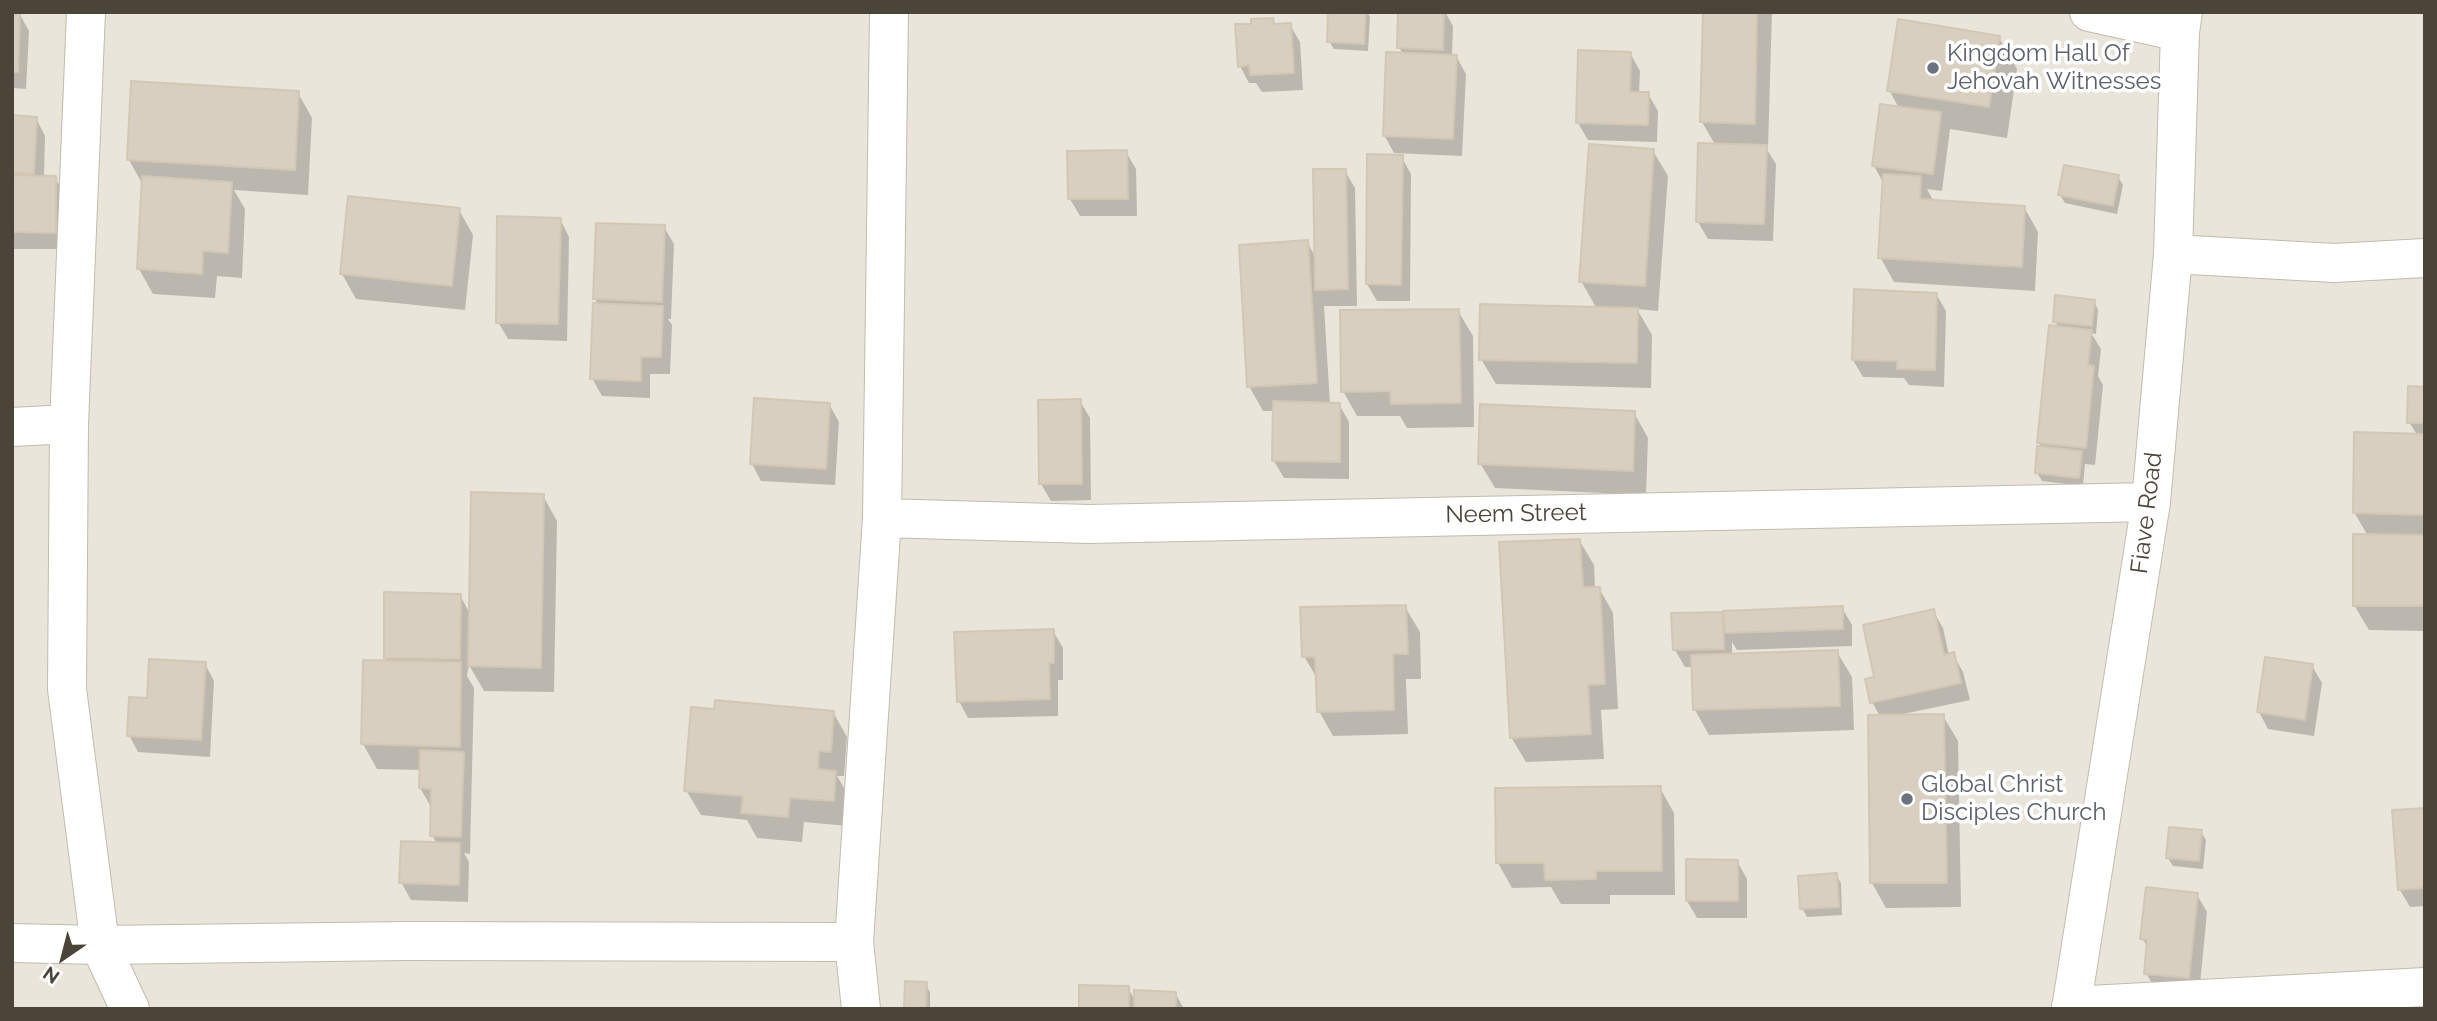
<!DOCTYPE html>
<html>
<head>
<meta charset="utf-8">
<style>
  body { margin:0 }
  #map { position:relative; width:2437px; height:1021px; overflow:hidden; background:#f6f3ec; font-family:Raleway,sans-serif }
  canvas { display:block }
  .frame { position:absolute; inset:0; border:14px solid #4b4439; pointer-events:none }
  .north { position:absolute; left:28px; top:923px; width:70px; height:70px; -webkit-text-stroke:5px #fff; paint-order:stroke; rotate:215deg; font-size:19px; font-weight:700; line-height:28px; text-align:center; color:#4b4439 }
  .north::after { content:''; display:block; margin:auto; width:24px; height:32px; background:#4b4439; clip-path:polygon(50% 0,100% 100%,50% 72%,0 100%) }
</style>
</head>
<body>
<div id="map">
<canvas width="2437" height="1021"></canvas>
<div class="frame"></div>
<div class="north">N</div>
</div>
<script>
const c = document.querySelector('canvas').getContext('2d');
c.lineJoin = 'round';
function fillPath(path, color) { c.fillStyle = color; c.fill(path, 'evenodd'); }
const poly = rows => new Path2D(rows.map(r => 'M' + r).join(''));
function trace(path, color, width, dash) { c.strokeStyle = color; c.lineWidth = width; c.lineCap = dash ? 'butt' : 'round'; c.setLineDash(dash || []); c.stroke(path); }
function write(font, color, halo, rows, align = 'center') {
  c.font = font + ' Raleway,sans-serif'; c.lineWidth = 7; c.setLineDash([]); c.textBaseline = 'middle'; c.strokeStyle = halo; c.fillStyle = color; for (const [text, x, y, turn = 0] of rows) {
    c.save(); c.translate(x, y); c.rotate((+turn || 0) * Math.PI / 180); c.textAlign = isNaN(turn) ? turn : align; if (halo) c.strokeText(text, 0, 0); c.fillText(text, 0, 0); c.restore();
  }
}
const residential = poly([
  [12,12,2425,12,2425,1009,12,1009]
]);
const shadow = poly([
  [1330,12,1367,12,1370,17,1368,51,1334,49,1329,41],
  [1400,12,1445,12,1453,26,1452,56,1456,56,1466,74,1462,156,1394,153,1384,135,1403,54,1399,47],
  [1705,12,1772,12,1768,148,1766,148,1776,164,1773,241,1708,239,1698,222,1716,146,1702,122],
  [12,13,19,13,29,31,26,89,12,88],
  [1273,20,1276,26,1290,25,1300,42,1303,90,1262,92,1256,83,1249,83,1240,66,1253,26],
  [1999,38,2017,69,2007,138,1950,129,1942,191,1927,189,1934,202,2024,207,2038,232,2035,291,1894,282,1880,257,1884,184,1874,166,1899,108,1889,90],
  [1630,53,1640,71,1639,94,1648,94,1658,111,1657,142,1588,140,1578,123],
  [298,93,312,118,308,195,234,190,245,209,242,278,217,276,215,298,153,294,139,269,143,185,129,160],
  [12,117,36,118,45,136,44,177,55,178,65,195,65,249,12,249],
  [1653,151,1668,176,1658,311,1637,309,1652,335,1651,388,1496,384,1481,359,1597,309,1581,281],
  [1126,152,1136,169,1137,216,1080,216,1070,199,1069,153],
  [1401,156,1411,174,1410,301,1377,301,1367,284],
  [1345,171,1355,188,1357,306,1324,306,1330,404,1339,404,1349,422,1349,479,1284,478,1274,461,1274,411,1263,411,1249,386,1307,242,1316,258],
  [2118,177,2123,185,2117,214,2065,203,2060,195],
  [459,210,473,235,465,310,356,299,342,274],
  [560,219,569,237,567,341,508,339,498,322],
  [664,227,674,244,671,319,668,319,672,325,670,374,650,374,650,398,602,396,592,378,599,305,595,299],
  [1936,294,1946,311,1944,387,1909,385,1904,378,1863,377,1853,360],
  [2094,301,2098,310,2096,334,2091,333,2101,349,2098,376,2103,385,2095,465,2085,464,2083,486,2042,481,2037,473,2042,449,2039,443,2059,328,2055,321],
  [1458,311,1473,336,1474,427,1407,428,1400,416,1357,416,1343,391],
  [2425,388,2425,631,2369,630,2354,605,2368,536,2354,512,2417,435,2409,422],
  [1080,401,1090,418,1091,500,1051,501,1041,484],
  [829,404,839,422,835,485,761,481,752,464],
  [1634,413,1648,438,1646,495,1495,488,1480,463],
  [543,496,557,521,554,692,484,691,469,665,467,676,474,688,470,854,464,853,469,862,468,902,411,900,401,882,437,844,432,835,433,805,430,805,420,788,421,770,377,769,363,744,388,662,385,657,460,595,470,614],
  [1579,540,1594,565,1595,589,1599,588,1613,613,1618,709,1601,710,1604,759,1526,762,1511,737],
  [1405,607,1420,632,1421,679,1406,679,1408,734,1333,736,1319,711,1318,680,1304,656],
  [1842,608,1852,625,1852,646,1737,650,1732,642,1732,656,1837,652,1852,677,1854,730,1709,735,1695,710,1694,667,1685,667,1675,650,1673,615],
  [1933,611,1943,628,1949,655,1953,654,1963,672,1970,700,1903,714,1904,716,1943,716,1958,741,1961,907,1886,908,1872,883,1880,716,1872,702,1877,678],
  [1053,631,1063,648,1063,680,1058,680,1058,716,968,718,959,701],
  [205,664,214,681,210,757,138,752,129,735,149,700],
  [2312,666,2322,683,2314,736,2268,729,2259,712],
  [833,712,847,737,844,776,837,776,850,798,848,826,804,822,802,842,757,838,747,820,701,815,686,790],
  [1660,788,1674,813,1675,895,1610,895,1610,904,1561,904,1551,887,1512,888,1498,863],
  [2425,810,2425,906,2410,907,2400,890],
  [2201,832,2206,840,2203,869,2173,866,2168,858],
  [1737,861,1747,879,1747,918,1697,918,1687,901],
  [1836,875,1841,883,1842,915,1807,917,1802,908],
  [2197,895,2207,912,2199,995,2156,990,2146,973,2148,948,2142,938],
  [925,984,930,992,930,1009,906,1009],
  [1128,988,1136,1002,1175,993,1184,1009,1081,1009]
]);
const building = poly([
  [12,12,20,12,18,72,12,72,12,12],
  [1328,12,1366,12,1364,44,1327,42,1328,12],
  [1398,12,1444,12,1443,50,1397,48,1398,12],
  [1703,12,1757,12,1755,124,1700,122,1703,12],
  [1273,18,1274,24,1291,23,1294,73,1250,75,1249,65,1238,67,1235,24,1251,24,1251,19,1273,18],
  [1898,19,2000,36,1989,107,1887,91,1898,19],
  [1578,50,1631,52,1630,92,1649,92,1648,125,1576,123,1578,50],
  [1386,52,1457,55,1453,139,1383,136,1386,52],
  [131,81,299,91,295,170,127,160,131,81],
  [1880,104,1941,112,1933,174,1872,166,1880,104],
  [12,115,37,117,34,174,12,173,12,115],
  [1698,143,1767,145,1764,224,1696,222,1698,143],
  [1589,144,1654,149,1645,286,1579,282,1589,144],
  [1127,150,1128,199,1068,199,1067,151,1127,150],
  [1367,154,1403,155,1401,285,1366,284,1367,154],
  [2064,165,2119,175,2113,206,2058,195,2064,165],
  [1313,169,1346,169,1348,289,1315,290,1313,169],
  [1883,174,1921,176,1920,199,2025,206,2022,267,1878,258,1883,174],
  [12,175,56,176,56,233,12,232,12,175],
  [142,176,232,182,228,253,203,251,202,274,137,269,142,176],
  [348,196,460,208,452,286,340,274,348,196],
  [497,216,561,218,558,324,496,323,497,216],
  [596,223,665,225,662,302,593,299,596,223],
  [1308,240,1317,383,1247,387,1239,245,1308,240],
  [1854,289,1937,293,1935,370,1897,369,1897,361,1852,360,1854,289],
  [2055,295,2095,300,2092,326,2053,322,2055,295],
  [593,303,663,306,661,357,641,357,641,381,590,379,593,303],
  [1480,304,1638,308,1637,363,1479,360,1480,304],
  [1459,309,1461,403,1391,404,1390,391,1341,392,1340,310,1459,309],
  [2049,325,2092,330,2088,365,2094,366,2086,448,2037,443,2049,325],
  [2408,386,2425,387,2425,423,2407,423,2408,386],
  [754,398,830,403,826,469,750,464,754,398],
  [1081,399,1082,484,1039,484,1038,400,1081,399],
  [1273,401,1340,403,1340,462,1272,461,1273,401],
  [1480,404,1635,411,1633,471,1478,464,1480,404],
  [2354,432,2425,434,2425,515,2353,513,2354,432],
  [2037,446,2082,451,2079,478,2035,473,2037,446],
  [471,492,544,494,541,668,468,666,471,492],
  [2353,534,2425,535,2425,606,2353,606,2353,534],
  [1580,539,1583,587,1600,587,1605,684,1588,685,1591,734,1510,738,1499,542,1580,539],
  [384,592,461,594,460,659,384,658,384,592],
  [1406,605,1408,654,1393,654,1394,710,1317,712,1315,657,1302,657,1300,607,1406,605],
  [1843,606,1843,629,1725,633,1723,611,1843,606],
  [1934,609,1944,655,1954,652,1961,683,1870,703,1865,679,1874,677,1863,625,1934,609],
  [1723,612,1724,649,1673,650,1671,613,1723,612],
  [1054,629,1054,663,1049,663,1050,699,957,702,954,632,1054,629],
  [1838,650,1840,706,1693,710,1691,655,1838,650],
  [2265,657,2313,664,2305,720,2257,712,2265,657],
  [149,659,206,662,201,740,127,736,129,697,147,698,149,659],
  [363,660,461,662,460,747,361,744,363,660],
  [715,700,834,711,831,752,819,751,818,769,836,771,834,801,790,798,788,817,741,813,743,796,684,791,691,707,714,709,715,700],
  [1944,714,1947,883,1870,883,1868,715,1944,714],
  [420,750,464,752,461,837,430,836,431,789,419,788,420,750],
  [1661,786,1662,871,1596,871,1596,879,1545,880,1544,863,1496,863,1495,788,1661,786],
  [2425,808,2425,888,2398,890,2392,810,2425,808],
  [2169,827,2202,830,2199,861,2166,858,2169,827],
  [401,841,460,843,459,885,399,883,401,841],
  [1686,859,1738,860,1738,901,1686,901,1686,859],
  [1837,873,1839,907,1800,909,1798,876,1837,873],
  [2146,887,2198,893,2189,978,2144,974,2147,940,2140,939,2146,887],
  [905,981,927,982,926,1009,904,1009,905,981],
  [1079,985,1129,986,1129,1009,1079,1009,1079,985],
  [1134,990,1176,992,1176,1009,1134,1009,1134,990]
]);
const minor = poly([
  [86,12,69,424,67,689,100,945,130,1009],
  [2089,12,2180,32],
  [2173,254,2334,263,2425,258],
  [12,427,69,424],
  [882,518,1089,524,2151,502],
  [12,943,100,945,406,941,854,942],
  [2071,1006,2425,987],
  [861,1009,854,942,882,518,889,12],
  [2071,1009,2151,502,2173,254,2180,32,2183,12]
]);
const markers = [
  [1933,68,7,"#6b7280"],
  [1907,799,7,"#6b7280"]
];
const worshipNames = [
  ["Kingdom Hall Of",1947,54],
  ["Jehovah Witnesses",1947,82],
  ["Global Christ",1921,785],
  ["Disciples Church",1921,813]
];
const streetNames = [
  ["Fiave Road",2147,513,-83],
  ["Neem Street",1516,514,-1]
];
fillPath(residential, '#eae5da');
fillPath(shadow, '#0003');
fillPath(building, '#d8cfc1');
trace(building, '#d3c7b4', 2);
trace(minor, '#c2bbae', 40);
trace(minor, '#fff', 38);
for (const [x, y, r, color] of markers) { const dot = new Path2D(); dot.arc(x, y, r, 0, 2 * Math.PI); c.fillStyle = color; c.fill(dot); trace(dot, '#fff', 2.5); }
write('24px', '#5b616d', '#fff', worshipNames, 'left');
write('24px', '#4b4439', '#fff', streetNames);
</script>
</body>
</html>
